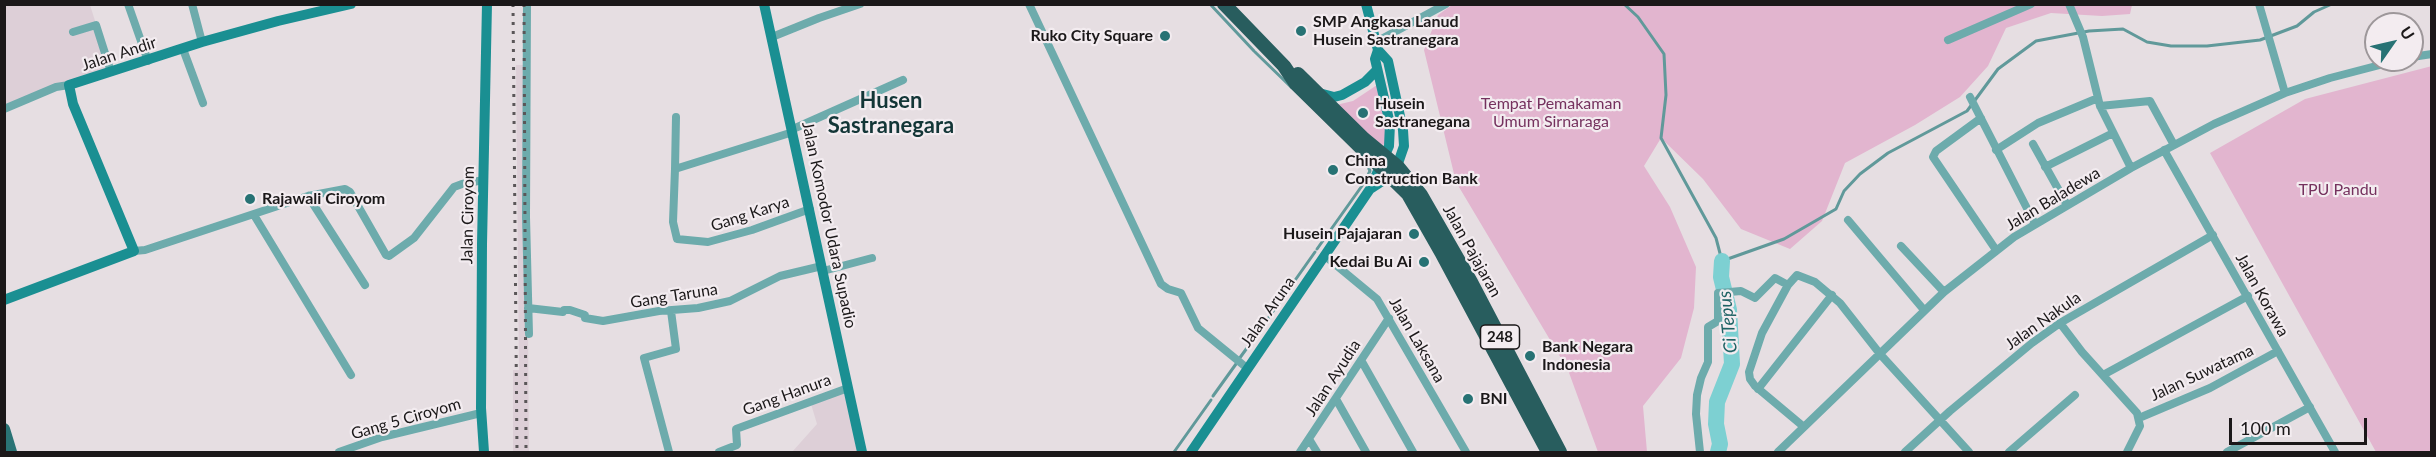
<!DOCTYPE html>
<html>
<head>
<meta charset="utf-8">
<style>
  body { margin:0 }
  #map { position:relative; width:2436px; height:457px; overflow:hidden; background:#e6dee2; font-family:Lato,sans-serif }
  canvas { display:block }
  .frame { position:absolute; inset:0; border:6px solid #1b1819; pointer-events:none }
  .north { position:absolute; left:2364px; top:12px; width:60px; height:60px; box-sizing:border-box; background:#f3ecf0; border:2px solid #9d979a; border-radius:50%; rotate:56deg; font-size:16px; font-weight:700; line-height:24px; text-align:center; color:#1b1819 }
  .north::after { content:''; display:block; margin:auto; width:21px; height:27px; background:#277274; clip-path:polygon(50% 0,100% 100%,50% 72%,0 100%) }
  .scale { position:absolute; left:2229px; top:418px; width:138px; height:27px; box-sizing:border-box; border:3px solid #1b1819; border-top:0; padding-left:8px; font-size:18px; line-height:21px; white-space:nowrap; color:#1b1819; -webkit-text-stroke:4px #f3ecf0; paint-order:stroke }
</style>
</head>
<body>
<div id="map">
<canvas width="2436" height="457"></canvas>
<div class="frame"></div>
<div class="north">U</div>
<div class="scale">100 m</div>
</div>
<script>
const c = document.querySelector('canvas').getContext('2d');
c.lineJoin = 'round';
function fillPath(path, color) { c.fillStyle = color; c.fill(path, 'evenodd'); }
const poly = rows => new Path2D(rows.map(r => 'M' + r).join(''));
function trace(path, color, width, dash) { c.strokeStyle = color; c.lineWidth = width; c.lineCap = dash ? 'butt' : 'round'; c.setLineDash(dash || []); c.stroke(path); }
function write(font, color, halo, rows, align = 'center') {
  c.font = font + ' Lato,sans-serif'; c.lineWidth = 4.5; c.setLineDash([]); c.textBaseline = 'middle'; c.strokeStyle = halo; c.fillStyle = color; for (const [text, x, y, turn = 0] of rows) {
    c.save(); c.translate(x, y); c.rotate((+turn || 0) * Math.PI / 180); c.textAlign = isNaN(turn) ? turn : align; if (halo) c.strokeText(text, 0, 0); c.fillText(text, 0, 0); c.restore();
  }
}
const built = poly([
  [5,5,90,5,110,68,5,107],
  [516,65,526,65,529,452,513,452,513,370,519,370],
  [846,392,857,452,792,452,817,424,811,404]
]);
const green = poly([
  [1452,5,2132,5,2130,14,2102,16,2051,13,2006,28,1988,66,1960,97,1915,125,1845,163,1822,221,1790,249,1741,229,1703,179,1661,138,1644,166,1670,207,1696,267,1694,308,1681,358,1643,406,1647,452,1598,452,1568,370,1456,182,1424,50,1438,15],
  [2432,66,2431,452,2376,452,2210,153,2305,99],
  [1377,85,1389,134,1386,144,1382,145,1378,143,1336,105,1353,101]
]);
const stream = poly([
  [1210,4,1254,51],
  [1624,4,1638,17,1664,54,1666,95,1661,138,1716,238,1722,261,1784,239,1836,209,1844,191,1860,174,1888,153,1967,111,1998,69,2036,41,2089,31,2123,29,2147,42,2171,46,2207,46,2260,40,2297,26,2314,12,2332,4],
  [1255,52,1291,87],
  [1317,249,1364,183,1370,171,1364,158],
  [1262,327,1315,252],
  [1239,359,1260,330],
  [1213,396,1236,364],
  [1174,452,1211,400]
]);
const river = poly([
  [1718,452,1720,444,1716,424,1717,402,1732,364,1729,310,1721,277,1722,261]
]);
const street = poly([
  [128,4,148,61],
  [192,4,202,42],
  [527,4,526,217,529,334],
  [1029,4,1161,284,1168,289,1181,293,1198,328,1247,368],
  [2069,4,2083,37,2100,106,2131,168],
  [2259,4,2285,93],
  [73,32,96,25,111,72],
  [772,37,819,18,860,4],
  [1948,40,2031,4],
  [1376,42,1446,4],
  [183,49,203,103],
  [2412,57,2432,54],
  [1970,97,2035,224],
  [2100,106,2150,101,2174,145],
  [4,109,56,87,69,85],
  [1981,118,1936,151,1933,157,1996,250],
  [793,129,903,80],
  [793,132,675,169,673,222,677,239,708,242,752,230,810,209],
  [2033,144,2067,205],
  [1996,150,2038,123,2098,98],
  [2164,150,2335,452],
  [2045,167,2113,133],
  [675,169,676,117],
  [308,196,365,285],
  [254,215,351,375],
  [1848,220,1924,310],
  [1901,246,1944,292],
  [134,251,145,250,308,196,345,189,350,192,386,255,389,256,414,238,454,187,462,184,484,180],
  [1325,256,1377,299,1466,452],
  [823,271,872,258],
  [528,308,563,312,564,310,570,310,585,315,585,318,603,321,659,311,698,308,730,301,780,276,822,266],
  [2060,323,2082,352,2137,413,2140,426,2127,452],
  [1361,360,1413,452],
  [2103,375,2248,296],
  [1758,389,1832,295],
  [1336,399,1366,452],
  [2139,418,2210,388,2278,351],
  [1804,427,1755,386,1750,379,1749,372,1762,333,1788,285,1797,275,1815,282,1840,303,1880,354,1969,452],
  [1309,439,1317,452],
  [339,452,382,437,481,413],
  [669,452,644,358,676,349,671,311],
  [719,452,737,445,736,429,848,388],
  [1300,452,1389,318],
  [1700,452,1696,414,1697,395,1701,378,1708,362,1708,327,1718,321,1718,293,1741,291,1755,298,1775,278,1788,285],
  [1778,452,1944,292,2014,237,2131,168,2214,124,2285,93,2330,78,2399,60],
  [1905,452,1950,411,2032,343,2060,323,2213,235],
  [2009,452,2075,395],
  [2227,452,2310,407]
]);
const secondary = poly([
  [764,4,862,452],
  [1319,93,1334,97,1342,95,1365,82,1377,70],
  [1370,189,1390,176,1396,169,1404,146,1403,130,1388,61,1378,50],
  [4,300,134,251,73,104,69,85,202,42,278,21,351,4],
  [484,452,481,408,482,244,487,4],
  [1191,452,1370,189,1389,146,1390,124,1375,59,1378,50,1366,4]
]);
const primary = poly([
  [4,429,11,452]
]);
const highway = poly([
  [1224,4,1284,66,1296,84,1408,194,1441,252,1548,452],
  [1298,74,1364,139,1398,167,1421,195,1471,282,1560,452]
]);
const rail = poly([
  [513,4,517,452],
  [524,4,526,452]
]);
const markers = [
  [1301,31,6,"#277274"],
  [1165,36,6,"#277274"],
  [1363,113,6,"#277274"],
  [1333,170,6,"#277274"],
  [250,199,6,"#277274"],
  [1414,234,6,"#277274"],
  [1424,262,6,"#277274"],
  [1530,356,6,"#277274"],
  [1468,399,6,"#277274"]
];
const shields = [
  [1500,337,39]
];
const shieldNames = [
  ["248",1500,337]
];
const poiNames = [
  ["SMP Angkasa Lanud",1313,22],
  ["Husein Sastranegara",1313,40],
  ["Ruko City Square",1153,36,"right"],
  ["Husein",1375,104],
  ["Sastranegana",1375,122],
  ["China",1345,161],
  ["Construction Bank",1345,179],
  ["Rajawali Ciroyom",262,199],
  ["Husein Pajajaran",1402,234,"right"],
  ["Kedai Bu Ai",1412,262,"right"],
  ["Bank Negara",1542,347],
  ["Indonesia",1542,365],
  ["BNI",1480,399]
];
const streetNames = [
  ["Jalan Andir",119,54,-18],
  ["Jalan Baladewa",2053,199,-31],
  ["Gang Karya",750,214,-18],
  ["Jalan Ciroyom",468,215,-89],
  ["Jalan Komodor Udara Supadio",829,225,78],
  ["Jalan Pajajaran",1472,251,61],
  ["Jalan Korawa",2262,295,61],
  ["Gang Taruna",674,296,-9],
  ["Jalan Aruna",1268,312,-55],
  ["Jalan Nakula",2043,321,-35],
  ["Jalan Laksana",1417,340,60],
  ["Jalan Suwatama",2202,373,-25],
  ["Jalan Ayudia",1333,378,-57],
  ["Gang Hanura",787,395,-20],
  ["Gang 5 Ciroyom",406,419,-16]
];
const parkNames = [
  ["Tempat Pemakaman",1551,104],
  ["Umum Sirnaraga",1551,122],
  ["TPU Pandu",2338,190]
];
const waterNames = [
  ["Ci Tepus",1728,322,-96]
];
const districtNames = [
  ["Husen",891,101],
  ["Sastranegara",891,126]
];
fillPath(built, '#ddcfd7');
fillPath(green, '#e2b5cf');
trace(stream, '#60999a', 3);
trace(river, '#7dd0d2', 16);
trace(street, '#6dabac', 8);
trace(secondary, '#1a8f92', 10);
trace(primary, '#2a7375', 12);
trace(highway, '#285d5e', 14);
trace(rail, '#5a5658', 3, [3, 6]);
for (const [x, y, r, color] of markers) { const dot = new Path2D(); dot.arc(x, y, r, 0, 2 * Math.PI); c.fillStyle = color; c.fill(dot); trace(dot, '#f3ecf0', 2); }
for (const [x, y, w] of shields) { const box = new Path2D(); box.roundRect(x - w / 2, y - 12, w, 24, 4.5); c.fillStyle = '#f3ecf0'; c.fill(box); trace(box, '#1b1819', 1.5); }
write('bold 15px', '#1b1819', null, shieldNames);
write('bold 16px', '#1b1819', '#f3ecf0', poiNames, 'left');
write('16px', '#1b1819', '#f3ecf0', streetNames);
write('16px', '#75315e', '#f3ecf0', parkNames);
write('italic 18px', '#1e6264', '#f3ecf0', waterNames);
write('bold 22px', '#133637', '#f3ecf0', districtNames);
</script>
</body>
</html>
